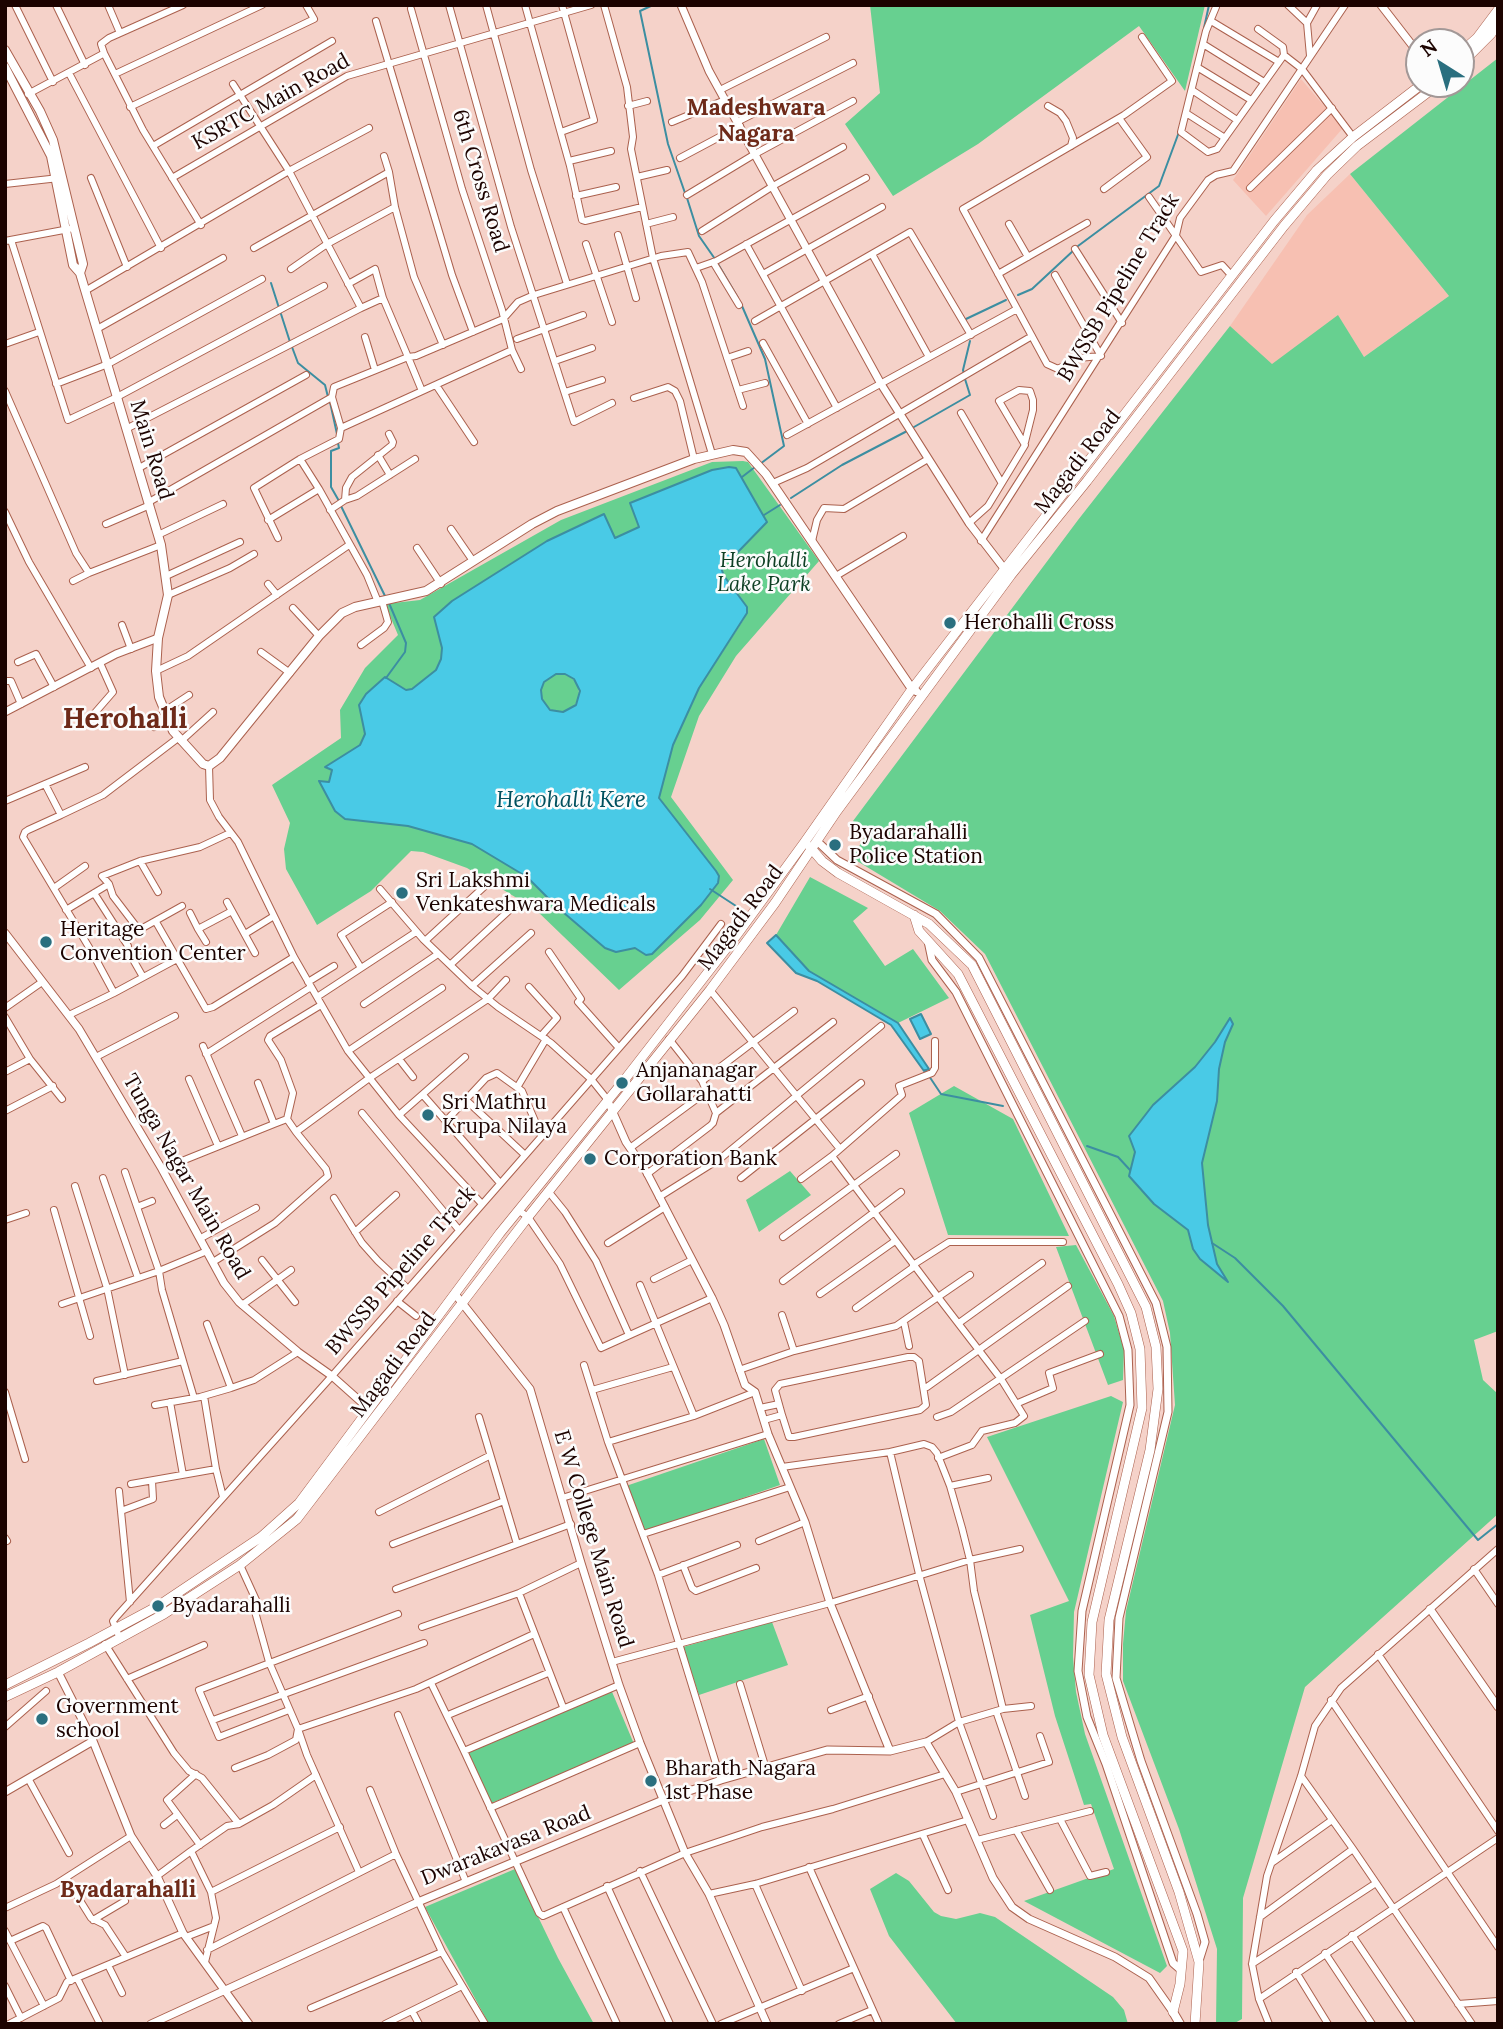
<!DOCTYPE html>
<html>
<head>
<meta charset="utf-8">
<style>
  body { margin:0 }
  #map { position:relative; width:1503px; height:2029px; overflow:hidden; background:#f5d2c9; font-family:Lora,serif }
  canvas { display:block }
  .frame { position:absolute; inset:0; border:7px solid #1c0300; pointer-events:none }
  .north { position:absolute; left:1405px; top:28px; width:70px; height:70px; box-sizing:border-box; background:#fcfcfc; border:2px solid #a29897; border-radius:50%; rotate:323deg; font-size:19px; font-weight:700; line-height:28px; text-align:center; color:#1c0300 }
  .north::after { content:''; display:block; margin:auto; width:24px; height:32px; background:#2a6f7f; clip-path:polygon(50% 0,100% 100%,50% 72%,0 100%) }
</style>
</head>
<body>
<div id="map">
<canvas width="1503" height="2029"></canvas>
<div class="frame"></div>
<div class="north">N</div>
</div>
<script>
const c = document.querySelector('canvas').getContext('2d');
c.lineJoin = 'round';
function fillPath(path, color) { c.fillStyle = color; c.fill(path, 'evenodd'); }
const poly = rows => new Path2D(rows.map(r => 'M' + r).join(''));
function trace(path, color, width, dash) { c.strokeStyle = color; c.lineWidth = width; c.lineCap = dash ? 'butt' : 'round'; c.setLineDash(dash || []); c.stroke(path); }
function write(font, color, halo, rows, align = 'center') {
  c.font = font + ' Lora,serif'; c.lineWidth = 5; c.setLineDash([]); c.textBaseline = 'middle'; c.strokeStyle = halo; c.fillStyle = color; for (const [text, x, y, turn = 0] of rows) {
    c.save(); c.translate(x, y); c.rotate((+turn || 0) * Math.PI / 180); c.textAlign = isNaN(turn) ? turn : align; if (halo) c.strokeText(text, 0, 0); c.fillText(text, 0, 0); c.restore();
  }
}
const built = poly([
  [1301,79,1343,128,1266,216,1233,180],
  [1350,174,1449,296,1364,357,1338,316,1272,365,1230,326,1307,215]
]);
const green = poly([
  [870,5,1205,5,1185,91,1139,26,978,144,893,196,845,124,880,93],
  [1498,58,1498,1331,1474,1340,1483,1380,1498,1394,1498,1514,1305,1687,1243,1898,1242,2019,1233,2024,1216,2024,1217,1949,1179,1829,1123,1681,1123,1644,1126,1611,1175,1405,1170,1333,1163,1301,985,954,940,911,852,858,866,835,853,821,1078,520,1230,326,1272,364,1338,315,1364,357,1449,296,1350,174],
  [743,461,748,462,819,561,736,656,699,716,671,797,733,880,700,920,619,990,535,909,467,868,423,852,411,851,371,891,317,925,286,869,284,849,290,823,272,785,341,738,340,710,365,668,398,635,385,604,420,600,561,520,712,462],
  [736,468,767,522,736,554,720,565,724,576,747,607,744,619,699,688,673,745,659,798,716,871,718,883,701,905,652,954,646,955,635,948,616,952,605,948,557,907,527,877,472,844,408,826,345,819,320,781,329,783,332,770,326,767,360,745,365,734,359,705,413,689,436,670,441,659,442,648,434,617,639,527,630,503],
  '541 693a19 19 0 1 1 38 0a19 19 0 1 1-38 0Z',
  [810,877,868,908,853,921,885,966,913,949,949,998,898,1023,809,971,776,935],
  [954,1086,1013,1119,1069,1236,948,1235,909,1113],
  [790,1171,811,1195,759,1232,746,1200],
  [1076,1245,1114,1316,1124,1350,1123,1380,1108,1385,1056,1247],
  [1111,1396,1123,1402,1074,1612,1073,1657,1076,1692,1085,1734,1167,1966,1160,1973,1024,1901,1114,1869,1091,1804,1084,1805,1055,1716,1030,1615,1069,1601,987,1437],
  [764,1439,780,1485,642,1533,626,1486],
  [772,1622,788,1665,699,1695,683,1647],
  [610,1687,634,1744,489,1804,465,1747],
  [515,1869,558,1958,594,2024,489,2024,425,1907],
  [896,1873,909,1881,934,1912,941,1916,956,1919,980,1913,995,1917,1113,1997,1124,2010,1128,2024,957,2024,889,1936,870,1889]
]);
const water = poly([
  [729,467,736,468,767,522,736,554,720,565,724,576,747,607,747,613,699,688,673,745,659,798,716,871,719,876,718,883,701,905,652,954,646,955,635,948,616,952,605,948,557,907,527,877,472,844,408,826,345,819,335,811,319,781,329,782,332,770,325,767,360,745,365,734,359,705,366,694,385,677,406,690,412,689,436,670,441,659,442,648,434,617,452,601,547,541,604,514,615,538,639,527,630,503,712,470,729,467],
  [556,674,565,674,574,679,580,691,576,705,563,712,550,710,542,699,541,690,544,682,556,674],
  [776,935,809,971,898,1023,929,1069,924,1071,891,1025,817,981,796,973,767,943,776,935],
  [921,1014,931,1034,920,1039,910,1019,921,1014],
  [1230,1018,1233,1024,1225,1042,1219,1069,1217,1101,1202,1163,1208,1225,1217,1264,1228,1282,1200,1259,1193,1249,1188,1230,1154,1204,1129,1176,1135,1152,1129,1136,1153,1105,1195,1067,1215,1042,1230,1018]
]);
const stream = poly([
  [653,5,640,11,668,144,685,193],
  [1204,28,1209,5],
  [687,198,699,236,715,259],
  [1078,246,1159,186,1179,132],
  [718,264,738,298],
  [271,283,279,308],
  [1018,295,1032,289,1074,250],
  [742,306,765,359,784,446,760,464],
  [281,314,290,342],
  [966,319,1006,300],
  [292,347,298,363,325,385,328,397],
  [964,374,963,370,970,341],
  [330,402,337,434],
  [914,427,970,395,965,379],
  [338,443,339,448,331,451,331,487,339,501],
  [742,477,755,467],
  [791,498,842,465,909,430],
  [341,506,386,598],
  [764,515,780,505],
  [386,678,405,652,406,643,389,603],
  [710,889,736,906],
  [925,1070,941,1094,1003,1106],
  [1087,1146,1118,1157,1130,1170],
  [1212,1243,1235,1258,1283,1306,1478,1540,1498,1524]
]);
const minor = poly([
  [15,5,53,82],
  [56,5,85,65],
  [108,5,120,33],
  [449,5,511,227,574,422,612,403],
  [486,5,531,170,567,284],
  [525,5,570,166,582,220,585,221,642,207],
  [604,5,627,87,633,137,631,149,653,258,712,454],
  [1288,5,1307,23],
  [1216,7,1206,31,1181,132,1208,152,1217,149,1284,55,1302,69,1353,137],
  [411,9,462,189,502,310,512,350,341,428,332,397,334,387,408,357,422,391],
  [376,21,452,275,473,332],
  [1211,21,1279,62],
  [1258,29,1283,47,1284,55],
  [1203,44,1264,82],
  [104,53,143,130,201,225],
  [1310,56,1307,23,1317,5],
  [1197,67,1251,100],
  [69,73,161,248],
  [115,74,262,5],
  [720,90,826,37],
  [1192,90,1237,120],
  [28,94,101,55,104,53,101,44,109,38,183,5],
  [628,106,647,101],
  [1048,106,1060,113,1066,121,1073,138,1071,146],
  [130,107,314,19,306,5],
  [1186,113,1225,138],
  [672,122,725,100],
  [737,122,853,63],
  [561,132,594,120,562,5],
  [153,146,332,41],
  [384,156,389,172],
  [680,158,740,126],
  [569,161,611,151],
  [637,177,667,170],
  [91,178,127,267],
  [172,178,347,76,591,5],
  [5,184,59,178],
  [1250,188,1332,108],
  [1104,189,1147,157,1119,118],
  [687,195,755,154,853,101],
  [576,196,616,187],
  [1149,197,1201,272,1222,265,1232,276],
  [646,224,673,217],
  [1009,224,1028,257],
  [702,231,773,186,843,147],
  [618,235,636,298],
  [11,240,68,420,117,397,324,286],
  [5,241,69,229],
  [586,244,612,322],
  [746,244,837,408],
  [254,248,389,172,395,207,414,277,443,345],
  [1075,249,1122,323],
  [872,254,929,357],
  [713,262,739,305],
  [696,268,716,261,866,178],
  [291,269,327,244,395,207],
  [763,274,882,207],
  [998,274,1087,223],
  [1055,275,1101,356,1078,358,1058,369,1047,364,963,209,1124,115,1172,81,1142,37],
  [348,284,375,269,383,298],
  [85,291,289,171,369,128],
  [361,308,383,298,408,357,416,356,503,319,518,302,534,295,661,256,688,252,702,282,743,406],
  [755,321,910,232,971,335],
  [97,329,223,258],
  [365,337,375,370],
  [517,339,583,315],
  [763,343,808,424],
  [5,344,39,332],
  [512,350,521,369],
  [727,358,748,351],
  [555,361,592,348],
  [56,384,108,364,262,279],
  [436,385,474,442],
  [738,390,765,383],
  [5,391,76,553,89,573],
  [565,392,602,380],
  [634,398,668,387,675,391,680,401,694,459],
  [961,413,1001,482],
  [341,428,339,439,300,459,319,489,367,575,378,602],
  [126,429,361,308,289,171,233,84],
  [787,435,1017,309],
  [378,455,390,475],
  [139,468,306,375],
  [773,483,807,468,1032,336],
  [345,500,357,496,415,459],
  [149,502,332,397],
  [330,510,345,500,346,488,352,477,392,445,393,442,389,434],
  [5,512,29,562,91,668],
  [268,520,319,489],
  [969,523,988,506,1025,445,999,401,1019,390,1030,391,1033,400,1033,410,1025,442],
  [106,524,150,505],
  [451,529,473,561],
  [158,535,223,504],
  [278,538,254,488,300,459],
  [812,541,817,520,824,508,844,509,928,459],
  [981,541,1176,235,1180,218,1208,180,1216,175,1233,171,1345,5],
  [417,548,441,584],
  [166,576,240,542],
  [836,576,903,536],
  [73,581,89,573,161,545],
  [268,584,277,595],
  [168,595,230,568,254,554],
  [293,608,319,636],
  [122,625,131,649],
  [361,645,384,628,388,622,382,601],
  [261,652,290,673],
  [18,662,36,654,54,687],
  [156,671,188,656,349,545],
  [5,681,11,681,21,704],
  [163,712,189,695],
  [93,715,113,692,100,663],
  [154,727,166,718],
  [181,741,213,712],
  [209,766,210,800,219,817,238,842,294,957,348,1051,399,1115,482,1204],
  [45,784,61,815,28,830,25,832,23,837,93,954,114,993,69,1015],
  [5,801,85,767],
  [61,815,103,795,178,738],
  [140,861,158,892],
  [54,888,85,866],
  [380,889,423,939,472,986,498,1007,551,1043,591,1079,607,1099],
  [94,893,128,946,127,949,143,977],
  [227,902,255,953],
  [182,906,139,930,113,896,109,884,102,876,140,861,200,847,230,833],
  [66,910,109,884],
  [190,913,198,929],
  [156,922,206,1009,213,1007,294,957],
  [245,934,274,916],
  [425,941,486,885],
  [206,942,198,929,232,911],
  [549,952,581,999,578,1002,619,1048],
  [450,965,516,904],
  [361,968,341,935,392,902],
  [308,982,334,966],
  [472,986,531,933],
  [529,987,557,1018,541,1036],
  [710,990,840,1149],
  [114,993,177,959],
  [317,997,416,932],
  [364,1004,438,954],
  [5,1008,42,982],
  [5,1017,30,1059,62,1099],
  [669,1039,702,1081,716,1113],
  [203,1046,242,1136],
  [348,1051,442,988],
  [206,1054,311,987],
  [96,1057,175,1016],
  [399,1059,413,1077],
  [5,1072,30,1059],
  [189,1079,218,1146],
  [702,1081,794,1011],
  [518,1086,546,1039],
  [423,1095,500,1183],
  [466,1100,525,1155],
  [5,1111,53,1086],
  [362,1113,459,1230],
  [399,1115,465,1057],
  [287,1119,293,1093,281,1060,268,1040,270,1036,321,1005],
  [446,1121,486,1078,497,1073,522,1091,541,1135],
  [274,1124,287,1119,296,1132,368,1079,488,999,506,980],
  [630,1148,706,1092],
  [162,1169,274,1124,258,1083],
  [125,1172,159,1271,162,1290,194,1398],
  [647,1174,710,1126,713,1123,716,1113,833,1022],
  [103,1178,138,1278],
  [741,1178,861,1083],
  [801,1179,832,1156],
  [75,1186,107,1288,125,1375],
  [548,1191,565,1212,596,1261,629,1335],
  [659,1197,721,1158,881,1026],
  [334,1198,362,1243,378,1261,408,1289],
  [137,1207,152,1201],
  [54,1210,90,1336],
  [518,1210,528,1217,560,1264,601,1348,712,1298],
  [5,1220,26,1213],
  [355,1232,396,1195],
  [783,1237,896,1154],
  [201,1238,256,1208],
  [608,1243,665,1207],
  [262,1260,295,1302],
  [213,1262,275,1223,328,1176,326,1169,296,1132],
  [913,1265,949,1242,1063,1242],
  [654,1279,692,1260],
  [783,1281,901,1192],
  [640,1285,694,1416],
  [820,1294,895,1241],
  [397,1301,416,1316],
  [62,1304,159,1271,207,1251],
  [242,1305,291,1270],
  [856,1308,915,1266],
  [782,1315,794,1351],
  [904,1322,909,1346],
  [959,1323,1042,1263],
  [207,1324,231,1388],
  [584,1365,608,1442,658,1575,721,1780],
  [739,1370,794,1351,896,1326,938,1297,832,1156,902,1095,899,1086,932,1073,935,1068,935,1041],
  [97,1381,183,1361],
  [927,1387,1068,1286],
  [592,1390,673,1367],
  [5,1392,25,1459],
  [204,1396,216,1469],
  [170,1402,183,1475],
  [1018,1403,1053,1388,1049,1373,1100,1354],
  [155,1405,200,1397,231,1388,254,1380,298,1352],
  [760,1408,779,1404],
  [479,1417,517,1544],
  [937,1417,951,1412,1085,1321],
  [764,1420,782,1415,789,1437,794,1437,920,1410,926,1405,919,1361,914,1357,908,1357,780,1384,775,1390,782,1415],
  [608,1442,694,1416,755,1392],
  [890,1452,919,1574,959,1722,993,1816],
  [938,1458,972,1445,982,1431,1015,1423,1024,1416,1001,1379,938,1297,970,1275],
  [782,1467,890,1452,924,1444,932,1447,937,1453,950,1486,962,1528,970,1560,974,1591,1003,1709,959,1722,926,1742],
  [131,1484,216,1469,223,1497],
  [950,1486,988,1478],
  [119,1491,130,1602],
  [562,1498,768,1434],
  [121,1511,153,1499,152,1481],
  [379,1512,489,1456],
  [643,1534,790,1487],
  [5,1538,7,1541],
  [759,1541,805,1522],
  [393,1544,504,1501],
  [683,1565,692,1588,696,1591,756,1568],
  [1474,1569,1498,1604],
  [658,1575,737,1545],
  [396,1589,571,1524],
  [519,1593,563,1707],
  [422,1627,519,1593,581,1563],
  [120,1639,113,1621,117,1616,332,1376,682,976,721,924],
  [105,1644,174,1753,189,1771,202,1778,239,1824,227,1826,191,1851,211,1892,216,1918,205,1962],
  [1378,1654,1498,1831],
  [612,1662,830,1603,970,1560,1020,1549],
  [127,1679,204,1645],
  [431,1683,464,1751],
  [740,1684,766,1769],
  [619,1685,464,1751,539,1913,543,1916,685,1853,762,1827,833,1809,945,1774],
  [1331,1700,1498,1947],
  [1003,1709,1031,1706],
  [289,1710,219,1737,199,1690,398,1614],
  [831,1710,869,1696],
  [996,1711,1025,1796],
  [398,1715,466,1882],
  [448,1715,548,1673],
  [213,1720,424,1643],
  [5,1727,46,1691],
  [235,1768,268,1755,296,1740,298,1729,269,1662,254,1608,256,1600,240,1565],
  [196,1774,167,1800,200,1845],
  [1301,1776,1353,1849,1472,2024],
  [29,1780,69,1853],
  [370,1790,396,1854,442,1952,485,2024],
  [956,1792,1049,1762,1040,1736],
  [490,1808,640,1743],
  [1060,1819,1090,1876,1106,1872],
  [239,1824,273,1805,316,1775],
  [164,1825,177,1815],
  [1016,1830,1050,1890],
  [923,1835,948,1890],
  [977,1840,1090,1811],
  [1273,1862,1332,1820],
  [809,1867,879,2024],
  [640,1871,713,2024],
  [359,1872,307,1755,298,1729,416,1689,534,1634],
  [157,1876,191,1851],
  [66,1878,91,1918,105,1925,126,1957],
  [755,1884,802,1991],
  [607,1886,670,2024],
  [211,1892,340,1827],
  [709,1894,755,1884,968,1820],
  [563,1907,617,2024],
  [5,1908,56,1884,131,1836],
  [1260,1917,1353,1849],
  [93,1920,125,1901],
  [5,1931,44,2006],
  [1352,1935,1412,2024],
  [186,1937,214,1926],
  [10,1941,43,1926,46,1928,71,1981],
  [207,1950,396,1854],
  [1325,1953,1372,2024],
  [1252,1964,1376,1883],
  [108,1965,122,1993],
  [1296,1972,1328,2024],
  [77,1978,100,2024],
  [5,1986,21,2018],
  [1259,1999,1498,1838],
  [1458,2004,1498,2001],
  [311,2008,442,1952],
  [412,2011,419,2024],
  [9,2024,59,1998,67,1982,183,1933],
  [385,2024,462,1986],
  [721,2024,854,1968],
  [839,2024,872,2010],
  [1269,2024,1259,1999,1252,1964,1267,1876,1301,1776,1315,1726,1341,1688,1498,1549]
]);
const tertiary = poly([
  [681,5,709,71,881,384,969,523,1006,571],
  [1381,5,1419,54],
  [5,712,116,654,158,638],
  [818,842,837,860,936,914,979,958,1156,1303,1167,1347,1168,1412,1119,1618,1116,1678,1141,1761,1197,1914,1205,1942,1199,1961],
  [5,933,79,1029,162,1169,224,1283,239,1302,298,1352,332,1376,369,1409],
  [928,941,932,960,956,992,1119,1316,1128,1350,1130,1405,1082,1611,1078,1671,1087,1717,1106,1764,1173,1963,1181,1970],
  [607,1099,626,1142,646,1171,712,1298,724,1325,745,1385,755,1392,768,1434,805,1522,830,1603,890,1751],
  [455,1294,530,1389,581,1563,619,1685,640,1743,685,1853,709,1894,767,2024],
  [1430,1609,1498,1707],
  [93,1741,131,1836,157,1876,183,1933,249,2024],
  [5,1792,93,1741,58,1672],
  [151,2024,418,1902,663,1800,721,1780,827,1750,890,1751,926,1742,956,1792,993,1878,1012,1907,1029,1919,1115,1957,1149,1978,1173,2012]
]);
const secondary = poly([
  [5,50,40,111,53,140,83,264,80,273],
  [5,67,51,156,73,265,80,273,161,545,168,595,158,638,156,671,159,697,173,731,203,764,209,766,220,758,319,636,342,613,355,607,426,591,532,524,557,511,694,459,733,450,746,452,766,474,912,689,916,691],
  [1173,2012,1180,2024]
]);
const primary = poly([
  [1461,52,1477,38,1498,10],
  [1461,64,1491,34,1498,23],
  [810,847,822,861,838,873,929,924,972,965,1146,1307,1156,1347,1158,1389,1150,1450,1109,1620,1106,1674,1122,1737,1179,1892,1199,1962,1195,2024],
  [914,915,919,931,958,974,1118,1284,1131,1313,1140,1349,1142,1408,1092,1622,1089,1675,1103,1735,1183,1951,1180,1984,1173,2012],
  [5,1685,89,1643,158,1606,261,1537,299,1503,500,1233,622,1083,736,936,804,843,912,689,1274,221,1317,170,1353,137,1422,84],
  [5,1697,58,1672,164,1614,240,1565,297,1519,528,1217,710,990,775,903,837,811,1011,575,1087,481,1284,226,1327,175,1357,146,1439,84]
]);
const markers = [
  [950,623,7,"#2a6f7f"],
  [835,845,7,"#2a6f7f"],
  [402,893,7,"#2a6f7f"],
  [46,942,7,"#2a6f7f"],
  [622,1083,7,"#2a6f7f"],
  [428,1115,7,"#2a6f7f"],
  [590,1159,7,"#2a6f7f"],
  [158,1606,7,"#2a6f7f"],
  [42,1719,7,"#2a6f7f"],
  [651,1781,7,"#2a6f7f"]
];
const streetNames = [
  ["KSRTC Main Road",271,102,-29],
  ["6th Cross Road",480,181,73],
  ["BWSSB Pipeline Track",1119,288,-59],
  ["Main Road",151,450,73],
  ["Magadi Road",1078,462,-52],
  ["Magadi Road",741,918,-53],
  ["Tunga Nagar Main Road",186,1177,60],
  ["BWSSB Pipeline Track",401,1271,-49],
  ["Magadi Road",394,1365,-53],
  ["E W College Main Road",593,1539,73],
  ["Dwarakavasa Road",506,1846,-22]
];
const parkNames = [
  ["Herohalli",764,561],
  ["Lake Park",764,585]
];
const poiNames = [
  ["Herohalli Cross",964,623],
  ["Byadarahalli",849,833],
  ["Police Station",849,857],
  ["Sri Lakshmi",416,881],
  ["Venkateshwara Medicals",416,905],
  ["Heritage",60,930],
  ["Convention Center",60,954],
  ["Anjananagar",636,1071],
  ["Gollarahatti",636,1095],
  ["Sri Mathru",442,1103],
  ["Krupa Nilaya",442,1127],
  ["Corporation Bank",604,1159],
  ["Byadarahalli",172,1606],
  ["Government",56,1707],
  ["school",56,1731],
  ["Bharath Nagara",665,1769],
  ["1st Phase",665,1793]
];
const neighbourhoodNames = [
  ["Madeshwara",756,108],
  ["Nagara",756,134],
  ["Byadarahalli",128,1890]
];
const waterNames = [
  ["Herohalli Kere",571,800]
];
const districtNames = [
  ["Herohalli",125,720]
];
fillPath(built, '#f7c0b2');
fillPath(green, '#67d090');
fillPath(water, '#49cae6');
trace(water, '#3c8ea1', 2);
trace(stream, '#3c8ea1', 2);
trace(minor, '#ab614e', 8);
trace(tertiary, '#ab614e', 9);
trace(secondary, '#ab614e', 10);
trace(primary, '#ab614e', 10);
trace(minor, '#fff', 6);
trace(tertiary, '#fff', 7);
trace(secondary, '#fff', 8);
trace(primary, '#fff', 9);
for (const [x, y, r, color] of markers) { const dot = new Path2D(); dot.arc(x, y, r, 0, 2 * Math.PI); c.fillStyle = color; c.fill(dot); trace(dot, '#fcfcfc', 2.5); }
write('21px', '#1c0300', '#fcfcfc', streetNames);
write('italic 21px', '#0e3f24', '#fcfcfc', parkNames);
write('21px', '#1c0300', '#fcfcfc', poiNames, 'left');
write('bold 23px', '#6e2a19', '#fcfcfc', neighbourhoodNames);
write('italic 23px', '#00505e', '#fcfcfc', waterNames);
write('bold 28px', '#6e2a19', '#fcfcfc', districtNames);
</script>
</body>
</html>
